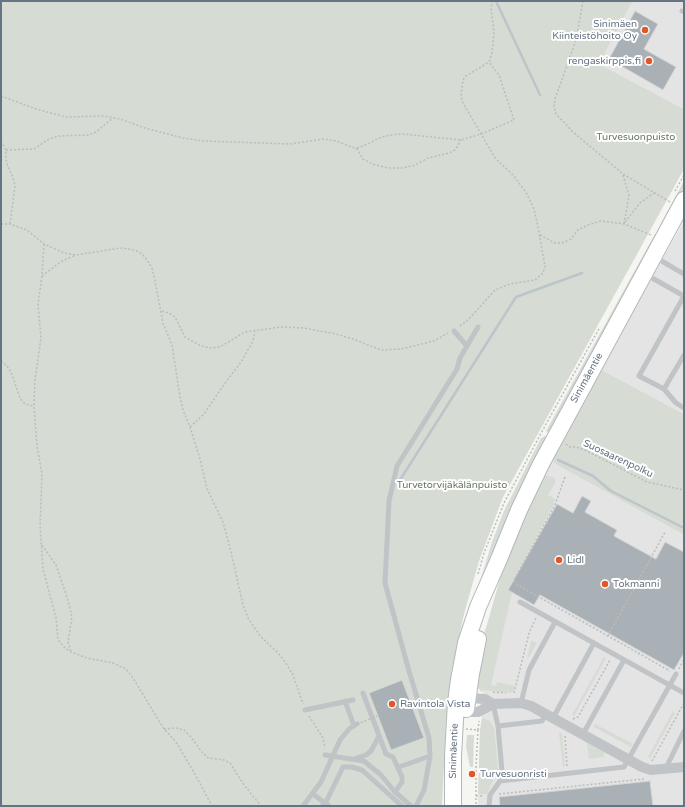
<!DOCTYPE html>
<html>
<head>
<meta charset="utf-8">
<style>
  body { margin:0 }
  #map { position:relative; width:685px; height:807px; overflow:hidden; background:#f5f5f2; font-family:"Varela Round",sans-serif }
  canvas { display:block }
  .frame { position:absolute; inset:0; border:2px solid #657482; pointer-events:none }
</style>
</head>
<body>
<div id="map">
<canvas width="685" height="807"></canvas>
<div class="frame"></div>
</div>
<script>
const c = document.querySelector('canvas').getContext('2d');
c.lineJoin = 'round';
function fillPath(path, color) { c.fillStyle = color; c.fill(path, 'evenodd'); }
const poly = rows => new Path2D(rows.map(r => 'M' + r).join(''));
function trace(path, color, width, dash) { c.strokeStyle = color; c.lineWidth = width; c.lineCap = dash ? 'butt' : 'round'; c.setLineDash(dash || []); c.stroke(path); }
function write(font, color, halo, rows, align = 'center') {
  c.font = font + ' "Varela Round",sans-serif'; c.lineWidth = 4; c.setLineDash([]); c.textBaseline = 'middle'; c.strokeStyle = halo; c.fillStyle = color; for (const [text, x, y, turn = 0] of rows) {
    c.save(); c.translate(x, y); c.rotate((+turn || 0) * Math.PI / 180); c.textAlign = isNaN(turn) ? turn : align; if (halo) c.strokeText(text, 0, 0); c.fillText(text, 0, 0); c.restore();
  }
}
const built = poly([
  [637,1,684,1,684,109,599,64,631,4],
  [684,221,684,414,600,369],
  [553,458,555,463,557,465,684,535,684,806,478,806,480,731,482,718,480,705,485,695,477,687,484,633,541,478]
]);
const green = poly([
  [1,1,637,1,631,4,599,64,684,109,684,169,503,497,479,561,464,614,452,669,446,720,442,806,1,806],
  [684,181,684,194,661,230,658,229],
  [655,234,658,235,549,433,546,431],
  [600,369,684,414,684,535,557,465,553,461,553,458,559,448,559,445],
  [545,436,547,437,470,615,492,542,504,511,541,438],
  [544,476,549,476,554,478,555,480,555,483,548,495,555,499,554,504,508,590,512,592,491,685,496,686,497,682,515,686,514,691,511,693,482,690,481,692,475,681,479,653,503,568,516,534],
  [531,640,537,643,527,660],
  [604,657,606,658,574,716,572,715],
  [673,711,675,713,650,758,648,757],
  [482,718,490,721,494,728,498,769,487,794,478,794,480,731],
  [595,724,633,744,631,747,594,727],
  [559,733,562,733,565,766,563,767],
  [467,735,474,735,473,767,470,767,466,747],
  [587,743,604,752,604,757,589,759]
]);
const stream = poly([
  [496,1,540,95],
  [558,460,593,476,611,491,684,528],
  [400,480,516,297,582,273]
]);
const building = poly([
  [635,11,658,24,644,49,676,67,663,90,609,59,635,11],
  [582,496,591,501,585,512,617,530,614,536,656,559,665,542,684,552,684,653,674,670,540,595,534,605,508,590,557,504,573,513,582,496],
  [402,680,424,738,391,750,369,693,402,680],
  [650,781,653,806,500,806,499,797,650,781]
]);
const path = poly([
  [583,1,576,40,555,99,554,107,556,114,573,132,623,174,670,202],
  [1,96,36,109,66,117,103,116,120,119,145,128,183,138,203,141,290,144,324,139,336,141,357,149,363,159,372,164,388,168,403,168,415,165,428,158,449,153,455,150,461,140],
  [1,141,6,150,6,160,8,167,13,177,15,186,10,224],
  [357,148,368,144,379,138,390,135,403,134,461,140,481,134,514,120,499,75,489,62],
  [6,150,34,149,49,139,59,136,89,135,96,132,113,118],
  [623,175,629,196,624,224],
  [675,191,684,175],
  [625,222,640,203,654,193],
  [1,224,10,224,27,230,44,244,64,253,76,255,120,248,135,250,142,254,147,260,152,268,155,281,163,323,172,345,180,397,183,410,190,427,200,459,207,489,223,522,231,552,243,605,248,618,260,636,278,653,286,663,293,675,303,704],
  [540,235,555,243,562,243,571,239,578,230,588,225,601,221,624,224,651,235],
  [44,244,42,276,38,304,41,338,35,380,34,406,37,446,42,474,40,525,43,569,56,618,58,640,65,648,71,652,87,658,113,663,126,669,133,678,164,729,176,742,196,776,212,806],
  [42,276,62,261,76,255],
  [162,311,169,313,175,317,185,337,201,346,210,348,220,347,245,332,281,327,304,328,336,334,353,339,381,350,401,349,434,341,448,333],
  [460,326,469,319,495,290,510,284,535,280,543,273,545,266,537,222,534,209,527,194,514,176,495,158,463,103,461,96,463,80,466,76,489,62,492,53,494,32,491,9,492,1],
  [1,361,7,366,11,372,20,398,25,404,34,406],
  [190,427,204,414,225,383,241,362,253,341,255,332],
  [566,444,570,447,576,447,587,451,647,482,684,490],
  [565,477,555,505,514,580,516,584,670,671],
  [42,545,56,565,67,597,72,617,68,642,71,652],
  [478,574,484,553,504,503,546,424,600,327],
  [608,636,665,532],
  [679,669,684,659],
  [493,692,506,693],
  [514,693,529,633,536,618],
  [309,716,323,738,325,748],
  [573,719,578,717,610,660],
  [164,729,176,728,184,730,190,736,202,752,208,758,224,760,230,763,244,785,261,806],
  [466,729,478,730,476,767,476,806],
  [478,730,479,721],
  [565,736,567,766],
  [652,761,684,703],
  [499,794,644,779],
  [476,796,483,796]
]);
const service = poly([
  [682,11,684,12],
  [655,257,684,274],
  [645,274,684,296],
  [684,296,639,376,664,389,684,355],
  [454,331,467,346],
  [664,389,676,403,684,408],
  [520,602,684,693],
  [363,693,386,754,393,757,402,777,402,782,395,792],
  [345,701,354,726],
  [521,703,529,670,555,622],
  [305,710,353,700],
  [553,718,594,643],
  [498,726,542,721,546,714],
  [583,734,624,660],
  [325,755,364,761,381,775,395,792,411,806],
  [430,756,429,738,409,671,385,583,389,501,397,466,457,369,460,358,478,327],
  [354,759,366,755,371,751,379,736],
  [399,767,430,756,424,790,416,806],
  [666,768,684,731],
  [500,781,624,767,676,674],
  [313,794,329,806],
  [303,806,321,782,340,740,349,729,357,724],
  [322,806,326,802,343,767,352,767,362,770,402,806],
  [489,806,490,795,500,781,502,771,498,726,493,704]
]);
const minor = poly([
  [463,700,468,698,485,699,493,704],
  [462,708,466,712,478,712,493,704,521,703,531,706,642,767,651,770,684,767]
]);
const primary = poly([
  [466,709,471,674,478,639],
  [453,806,453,756,456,702,459,680,466,643,478,607,499,559,519,510,541,464,684,200]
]);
const pathBridge = poly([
  [357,724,378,716]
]);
const markers = [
  [645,30,4,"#e05827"],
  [649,61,4,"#e05827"],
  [559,560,4,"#e05827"],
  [605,584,4,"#e05827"],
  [392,704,4,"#e05827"],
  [472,774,4,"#e05827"]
];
const poiNames = [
  ["Sinimäen",637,24,"right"],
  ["Kiinteistöhoito Oy",637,36,"right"],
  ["rengaskirppis.fi",641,61,"right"],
  ["Lidl",567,560],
  ["Tokmanni",613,584],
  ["Ravintola Vista",400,704],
  ["Turvesuonristi",480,774]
];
const parkNames = [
  ["Turvesuonpuisto",636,137],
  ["Turvetorvijäkälänpuisto",452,485]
];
const streetNames = [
  ["Sinimäentie",587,378,-61],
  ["Suosaarenpolku",618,459,25],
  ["Sinimäentie",454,751,-88]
];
fillPath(built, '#e3e4e3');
fillPath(green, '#d6dcd3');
trace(stream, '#bbc5ca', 2.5);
fillPath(building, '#aab1b6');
trace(building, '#d6d7d4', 1);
trace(primary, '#b3b7bb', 18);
trace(path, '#babcbe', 1.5, [2, 2]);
trace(service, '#c0c4c7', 5);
trace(minor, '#c0c4c7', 10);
trace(primary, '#fff', 16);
trace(pathBridge, '#babcbe', 1.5, [2, 2]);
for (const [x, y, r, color] of markers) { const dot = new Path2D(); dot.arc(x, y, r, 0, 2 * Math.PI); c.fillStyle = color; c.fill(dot); trace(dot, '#fff', 1.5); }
write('10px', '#657482', '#fff', poiNames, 'left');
write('10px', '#677a63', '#fff', parkNames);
write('10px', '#657482', '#fff', streetNames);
</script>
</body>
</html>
